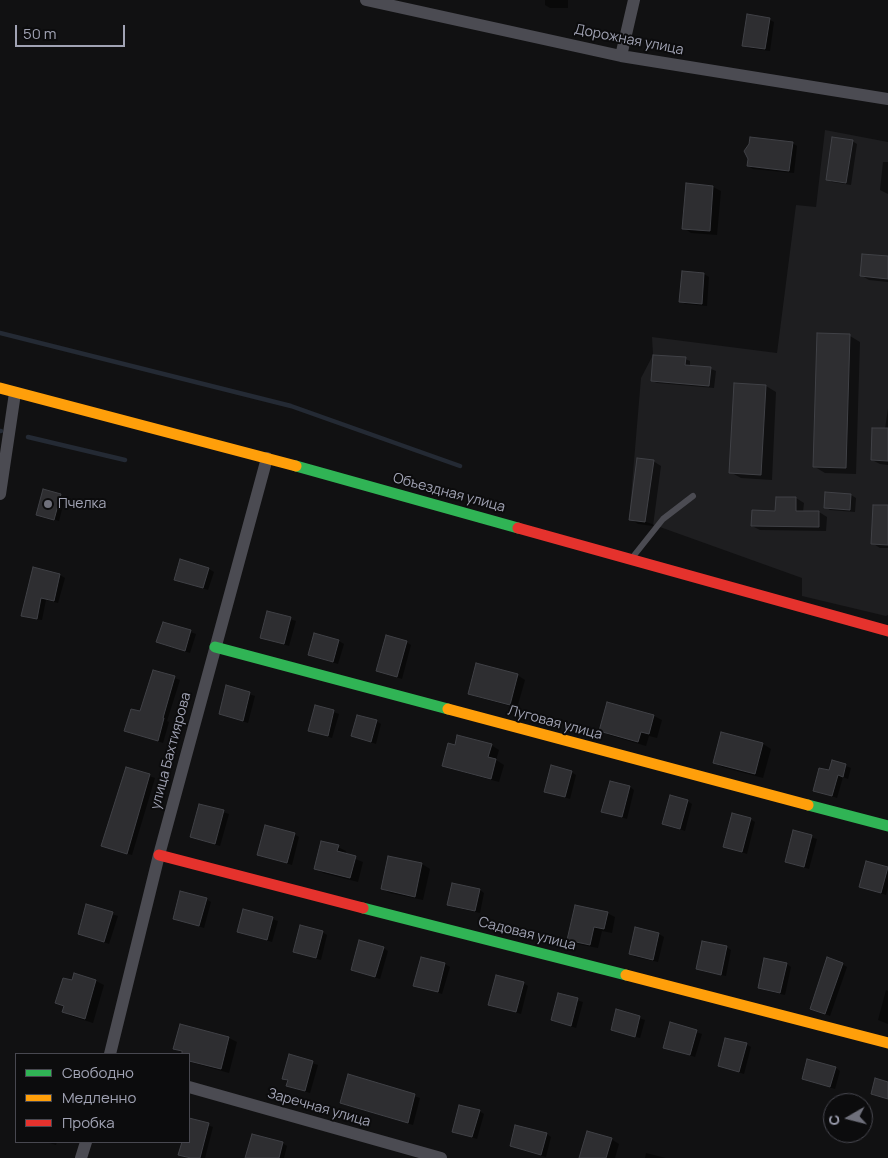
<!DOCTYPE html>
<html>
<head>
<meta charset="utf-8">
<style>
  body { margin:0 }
  #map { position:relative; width:888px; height:1158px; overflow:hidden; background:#111112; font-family:Manrope,sans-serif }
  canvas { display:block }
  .legend { position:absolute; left:15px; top:1053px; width:175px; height:90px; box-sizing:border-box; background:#0c0c0d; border:1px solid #484850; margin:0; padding:6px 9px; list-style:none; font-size:15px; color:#a1a3b4 }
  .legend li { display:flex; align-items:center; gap:10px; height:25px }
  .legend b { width:25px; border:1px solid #484850 }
  .north { position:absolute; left:823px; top:1093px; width:50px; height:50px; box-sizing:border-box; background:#0c0c0d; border:1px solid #484850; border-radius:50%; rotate:262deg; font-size:14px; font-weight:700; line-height:20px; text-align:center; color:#a1a3b4 }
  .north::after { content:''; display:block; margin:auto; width:18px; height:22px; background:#6f707b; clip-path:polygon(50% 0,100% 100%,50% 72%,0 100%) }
  .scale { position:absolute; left:15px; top:25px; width:110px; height:22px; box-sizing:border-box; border:2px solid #a1a3b4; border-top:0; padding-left:6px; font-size:15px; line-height:18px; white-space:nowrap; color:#a1a3b4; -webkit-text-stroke:4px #0c0c0d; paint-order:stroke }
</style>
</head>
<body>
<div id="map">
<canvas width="888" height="1158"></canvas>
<ul class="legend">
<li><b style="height:6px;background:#30b455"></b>Свободно</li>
<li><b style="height:6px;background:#ff9f0a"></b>Медленно</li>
<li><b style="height:6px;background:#e5322d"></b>Пробка</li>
</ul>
<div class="north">С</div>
<div class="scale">50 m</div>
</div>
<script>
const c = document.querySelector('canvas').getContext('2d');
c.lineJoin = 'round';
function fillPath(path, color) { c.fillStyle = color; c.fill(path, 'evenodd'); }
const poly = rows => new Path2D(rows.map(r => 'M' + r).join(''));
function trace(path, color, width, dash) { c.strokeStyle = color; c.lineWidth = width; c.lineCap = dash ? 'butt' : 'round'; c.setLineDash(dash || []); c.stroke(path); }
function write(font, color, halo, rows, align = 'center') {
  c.font = font + ' Manrope,sans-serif'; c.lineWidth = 4; c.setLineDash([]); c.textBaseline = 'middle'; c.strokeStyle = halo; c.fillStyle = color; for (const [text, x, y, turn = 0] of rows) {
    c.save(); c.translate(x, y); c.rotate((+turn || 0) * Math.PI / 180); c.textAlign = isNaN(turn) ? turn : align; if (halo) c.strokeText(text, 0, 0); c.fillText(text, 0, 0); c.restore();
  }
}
const built = poly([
  [825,130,888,142,888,615,886,616,802,596,802,578,646,522,629,520,641,378,653,355,652,337,777,353,796,205,816,207]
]);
const shadow = poly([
  [545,0,568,0,568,8,550,8,545,5],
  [770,20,774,22,770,51,748,48,743,45],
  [852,141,857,144,851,185,832,182,827,179],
  [792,143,797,146,794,173,753,169,748,166],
  [883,162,888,162,888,194,880,190],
  [687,185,713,187,721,191,717,235,691,233,684,228],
  [888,258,888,282,869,280,862,276],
  [683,272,704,274,709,277,707,306,685,304,681,301],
  [850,336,860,342,856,474,825,473,815,467],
  [685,359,690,361,690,367,711,369,716,371,714,388,657,383,652,381],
  [766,386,776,392,772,480,741,478,730,472],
  [888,408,888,465,880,464,872,460,885,429],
  [653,461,661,466,653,526,638,524,631,519],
  [60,495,65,498,59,521,37,514],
  [851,495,856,498,855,512,830,510,825,507],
  [796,498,804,503,803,512,819,512,827,517,826,531,760,530,752,526],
  [888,507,888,548,880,548,872,543],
  [209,569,214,572,208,590,176,579],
  [60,575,65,578,58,603,46,600,42,620,27,618,23,615],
  [268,612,296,621,289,646,262,637],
  [164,623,196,634,190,653,158,642],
  [339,641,344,644,338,664,309,655],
  [406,642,411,645,402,679,378,671],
  [154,671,180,680,167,721,169,722,163,743,126,730,141,713],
  [517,675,525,680,517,708,477,697,469,693],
  [227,687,255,696,248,723,220,714],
  [316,706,339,714,332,738,310,731],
  [654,716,662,720,657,738,649,736,646,746,609,735,601,731],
  [376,721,381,724,376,744,353,736],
  [722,733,763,744,771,749,763,778,722,767,714,762],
  [491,745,499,750,496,760,504,765,499,782,451,769,444,765,456,746],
  [832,761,851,768,848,779,843,777,837,798,814,790,830,772],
  [126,768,155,778,132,855,107,848],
  [571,772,576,775,570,799,546,791],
  [630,787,634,790,627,819,603,811],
  [687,801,692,804,685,831,664,823],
  [200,805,229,814,220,846,191,837],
  [750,819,755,822,747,854,724,846],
  [794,832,817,839,809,869,786,861],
  [294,834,299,837,292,865,259,855],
  [338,847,346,851,345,855,363,862,358,882,323,873,315,868],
  [389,857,422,864,430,869,423,900,390,893,383,889],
  [867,862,888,868,888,887,886,895,860,886],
  [480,890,484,893,480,913,453,907,448,905],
  [206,899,211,902,204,928,174,918],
  [87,906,118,916,109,944,79,933],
  [244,910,278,921,272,942,238,931],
  [607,913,615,917,612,933,602,931,598,948,577,944,569,939],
  [636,929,659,934,664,937,658,962,635,957,630,954],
  [322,932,327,935,321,960,294,952],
  [726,947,731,950,726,976,702,971,697,968],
  [383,948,388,951,380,979,352,970],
  [445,964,450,967,442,994,415,985],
  [787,964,791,967,785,995,764,990,759,988],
  [842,964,847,967,830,1016,811,1008],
  [74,975,96,981,104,985,93,1023,71,1016,64,1012,65,1007,57,1003,73,982],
  [523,983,528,986,521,1014,490,1004],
  [886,990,888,991,888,1024,878,1020],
  [559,995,583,1002,576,1028,552,1020],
  [617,1011,645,1020,640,1038,612,1030],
  [671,1024,702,1034,695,1057,665,1047],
  [181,1025,229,1038,237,1042,229,1073,190,1062,189,1054,183,1054,183,1053,175,1048],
  [746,1044,751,1047,744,1074,719,1066],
  [290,1056,318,1065,310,1093,288,1086,289,1081,284,1078],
  [836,1068,840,1071,835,1089,803,1079],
  [349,1076,420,1098,413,1125,347,1105],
  [479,1111,484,1114,477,1139,453,1131],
  [189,1119,213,1127,205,1158,189,1158,180,1154,183,1142,189,1142],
  [547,1134,551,1137,546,1157,511,1146],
  [611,1139,619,1144,615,1158,581,1158],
  [46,1142,57,1142,56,1145],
  [282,1143,287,1146,284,1158,246,1158],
  [646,1153,666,1158,645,1158]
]);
const stream = poly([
  [0,333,291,406,460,466],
  [0,431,1,431],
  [28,437,125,460]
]);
const building = poly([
  [747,14,770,18,765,49,742,46,747,14],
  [750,137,793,142,789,171,747,166,748,159,744,151,749,144,750,137],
  [832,137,853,140,846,183,826,180,832,137],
  [686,183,713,186,710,231,682,229,686,183],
  [862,254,888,256,888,279,860,276,862,254],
  [682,271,704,273,702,304,679,302,682,271],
  [817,333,850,334,846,468,813,467,817,333],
  [653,355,686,357,685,365,711,367,709,386,651,381,653,355],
  [734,383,766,385,761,475,729,473,734,383],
  [872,428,888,428,888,461,871,460,872,428],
  [637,458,654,460,645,522,629,520,637,458],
  [43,489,61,494,54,520,36,515,43,489],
  [825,492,851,494,850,510,824,508,825,492],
  [776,497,796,497,796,511,819,511,819,527,751,526,752,510,775,511,776,497],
  [873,505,888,505,888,545,871,544,873,505],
  [180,559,209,568,203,588,174,580,180,559],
  [33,567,60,574,54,601,41,598,37,619,21,616,33,567],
  [267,611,291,617,284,644,260,638,267,611],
  [163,622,191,630,185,651,156,642,163,622],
  [314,633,339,640,333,662,308,655,314,633],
  [386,635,407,641,397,677,376,671,386,635],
  [476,663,518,674,510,705,468,694,476,663],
  [153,670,175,676,163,718,164,718,158,741,124,731,131,709,140,711,153,670],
  [226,685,250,692,243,721,219,714,226,685],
  [607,702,654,715,649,734,641,732,638,742,599,731,607,702],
  [315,705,334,710,328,736,308,731,315,705],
  [357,715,377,720,371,742,351,736,357,715],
  [721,732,763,743,755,774,713,763,721,732],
  [457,735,492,744,488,757,496,759,491,779,442,766,448,743,455,745,457,735],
  [832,760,846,764,843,777,838,775,832,796,813,791,819,768,829,770,832,760],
  [551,765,572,771,565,797,544,792,551,765],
  [126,767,150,774,127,854,101,846,126,767],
  [610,781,630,786,622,817,601,812,610,781],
  [670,795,688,800,680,829,662,824,670,795],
  [199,804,224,810,215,844,190,837,199,804],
  [732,813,751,818,742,852,723,847,732,813],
  [265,825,295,833,287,863,257,855,265,825],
  [793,830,812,835,804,867,785,862,793,830],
  [321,841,339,845,337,851,356,856,350,878,314,869,321,841],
  [388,856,422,863,415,897,381,889,388,856],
  [866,861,888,867,881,893,859,887,866,861],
  [452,883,480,889,475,911,447,905,452,883],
  [180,891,207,898,199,926,173,919,180,891],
  [86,904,113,912,104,942,78,934,86,904],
  [575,905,608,912,604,929,594,927,590,945,567,940,575,905],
  [243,909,273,917,267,940,237,932,243,909],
  [300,925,323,931,316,958,293,952,300,925],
  [635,927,659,933,653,960,629,954,635,927],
  [359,940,384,947,375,977,351,970,359,940],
  [702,941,727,946,721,975,696,969,702,941],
  [421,957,445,963,438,992,413,986,421,957],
  [827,957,843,963,825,1014,810,1009,827,957],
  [764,958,787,963,780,993,758,988,764,958],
  [74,973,96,980,85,1019,62,1012,64,1006,55,1003,63,978,72,980,74,973],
  [496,975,524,982,516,1012,488,1005,496,975],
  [558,993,578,998,571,1026,551,1020,558,993],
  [616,1009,640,1016,635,1037,611,1030,616,1009],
  [670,1022,697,1030,690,1055,663,1048,670,1022],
  [180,1024,229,1037,221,1069,189,1061,189,1054,182,1054,182,1051,173,1049,180,1024],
  [725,1038,747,1043,739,1072,718,1066,725,1038],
  [289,1054,313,1061,305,1091,286,1086,288,1080,282,1079,289,1054],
  [807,1059,836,1067,830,1087,802,1079,807,1059],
  [348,1074,415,1094,408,1123,340,1103,348,1074],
  [875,1078,888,1082,888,1099,871,1094,875,1078],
  [459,1105,480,1110,472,1137,452,1132,459,1105],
  [189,1118,209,1123,200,1158,191,1158,178,1155,182,1142,189,1142,189,1118],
  [515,1125,547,1133,541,1155,510,1146,515,1125],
  [587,1131,612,1138,606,1158,579,1158,587,1131],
  [252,1134,283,1142,279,1158,245,1158,252,1134]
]);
const lane = poly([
  [632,558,663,519,693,496]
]);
const street = poly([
  [366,0,621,56,888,99],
  [621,56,634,0],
  [0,494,15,393],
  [110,1054,159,855,267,458],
  [189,1087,441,1158],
  [81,1158,86,1142]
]);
const fast = poly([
  [296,466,518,528],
  [215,647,448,709],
  [808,805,888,826],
  [363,908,626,975]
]);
const slow = poly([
  [0,388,296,466],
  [448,709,808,805],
  [626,975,888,1043]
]);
const jam = poly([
  [518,528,888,631],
  [159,855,363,908]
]);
const markers = [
  [48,504,5,"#6f707b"]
];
const streetNames = [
  ["Дорожная улица",629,40,11],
  ["Объездная улица",449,493,15],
  ["Луговая улица",555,723,15],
  ["улица Бахтиярова",171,751,-75],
  ["Садовая улица",527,934,14],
  ["Заречная улица",319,1108,16]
];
const poiNames = [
  ["Пчелка",58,504]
];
fillPath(built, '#1e1e20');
fillPath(shadow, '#0007');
trace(stream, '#242a34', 4.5);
fillPath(building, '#2e2e31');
trace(building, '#404146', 1);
trace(lane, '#4b4b52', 6);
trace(street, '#4b4b52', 12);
trace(fast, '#30b455', 11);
trace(slow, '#ff9f0a', 11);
trace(jam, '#e5322d', 11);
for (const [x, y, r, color] of markers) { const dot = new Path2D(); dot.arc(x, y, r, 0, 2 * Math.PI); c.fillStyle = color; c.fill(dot); trace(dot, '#0c0c0d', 2); }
write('14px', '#a1a3b4', '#0c0c0d', streetNames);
write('14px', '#a1a3b4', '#0c0c0d', poiNames, 'left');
</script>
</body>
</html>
